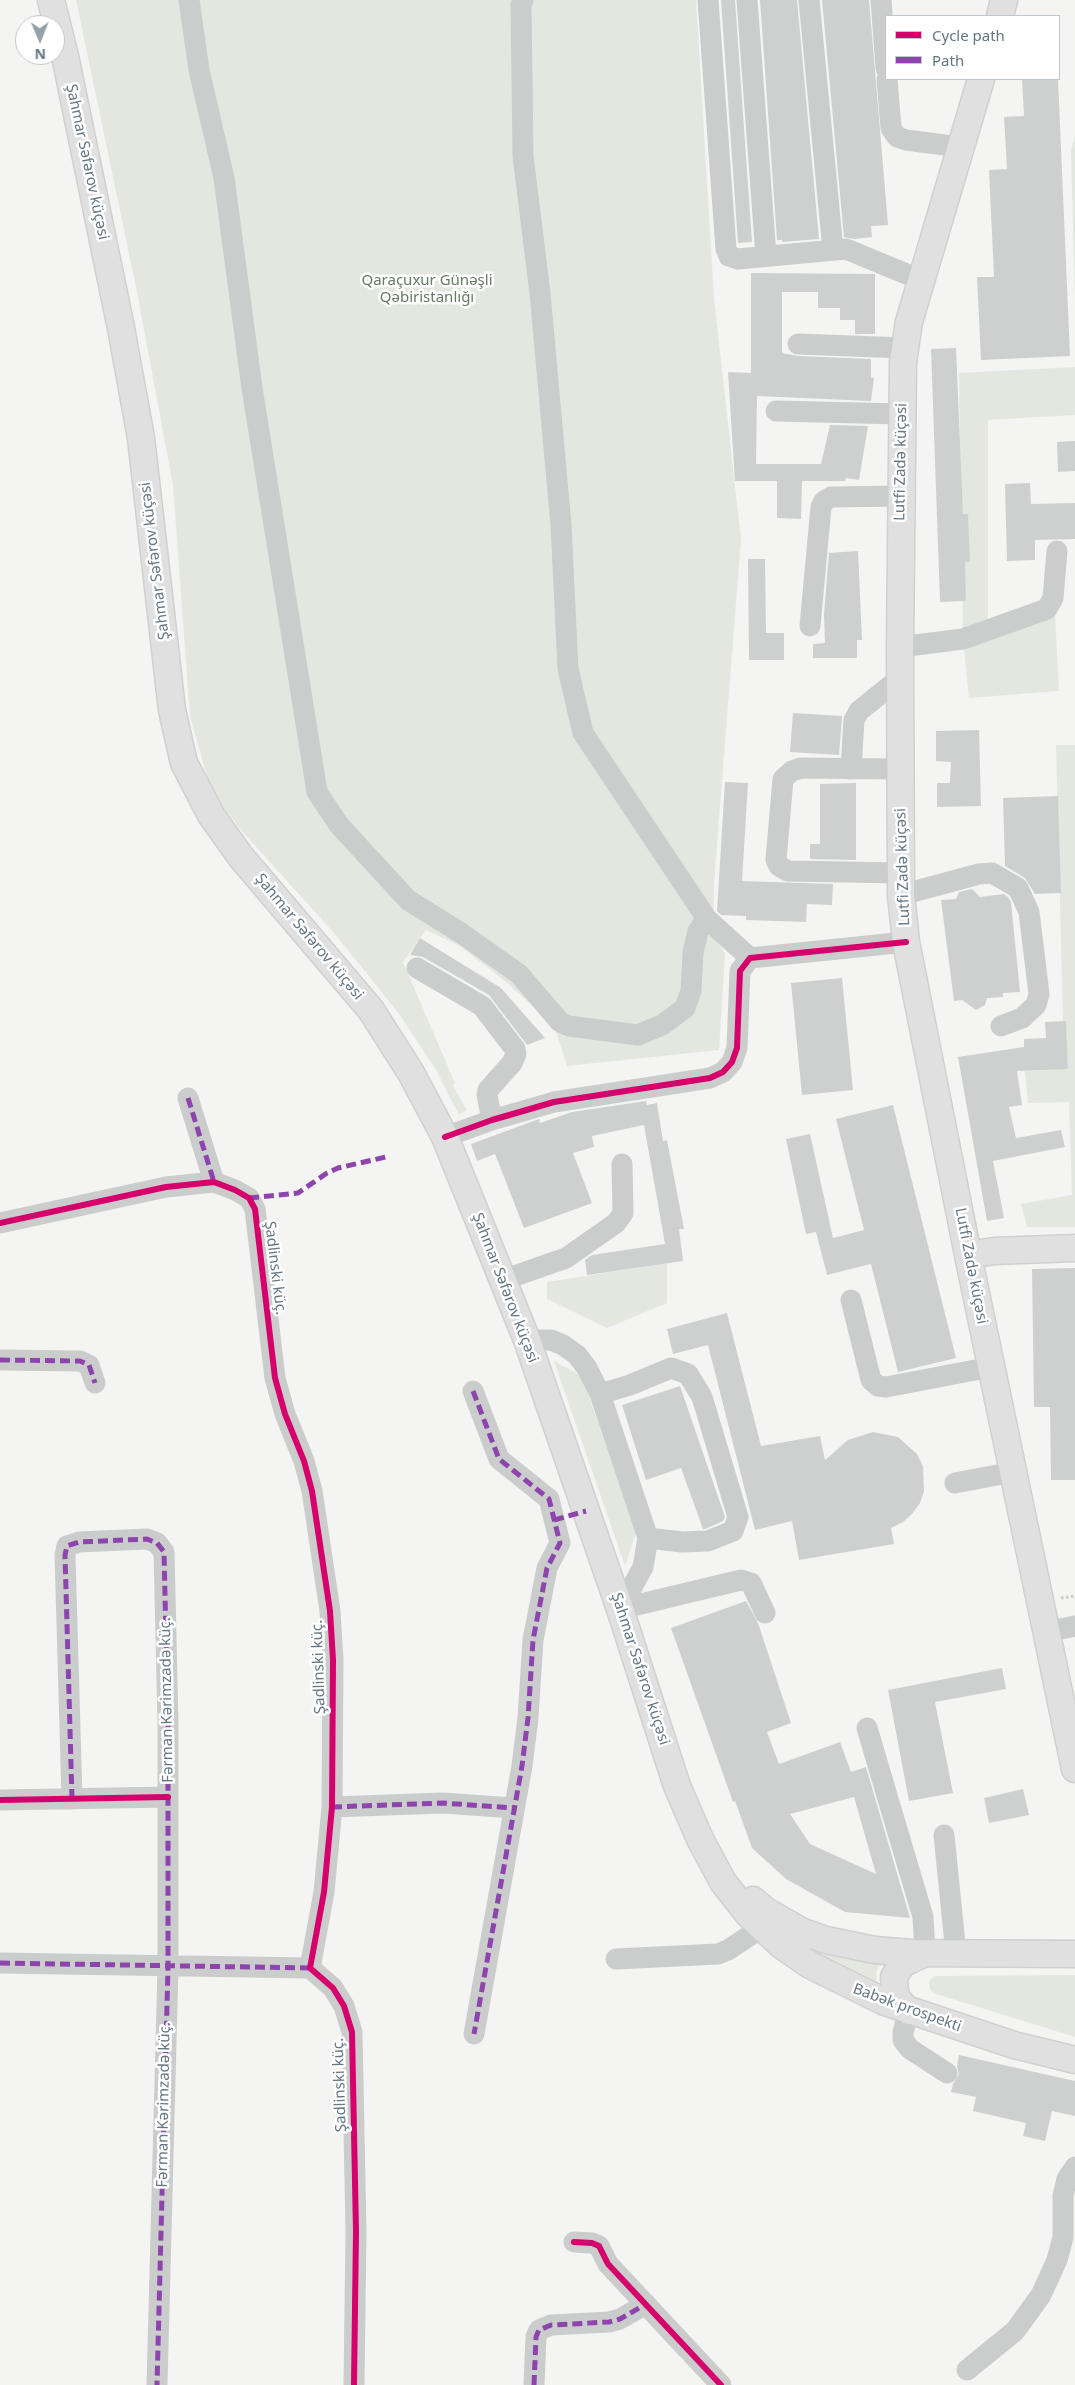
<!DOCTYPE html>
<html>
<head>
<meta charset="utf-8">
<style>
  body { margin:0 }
  #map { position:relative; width:1075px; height:2385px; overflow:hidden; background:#f4f4f2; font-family:"Noto Sans",sans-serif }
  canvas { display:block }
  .legend { position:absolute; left:885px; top:15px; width:175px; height:65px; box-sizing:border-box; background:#fff; border:1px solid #c1c8cd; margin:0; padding:6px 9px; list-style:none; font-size:15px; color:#637683 }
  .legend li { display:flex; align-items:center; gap:10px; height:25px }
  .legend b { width:25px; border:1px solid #c1c8cd }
  .north { position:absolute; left:15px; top:15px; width:50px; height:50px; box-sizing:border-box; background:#fff; border:1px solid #c1c8cd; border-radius:50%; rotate:179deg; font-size:14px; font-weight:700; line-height:20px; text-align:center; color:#637683 }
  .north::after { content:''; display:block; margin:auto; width:18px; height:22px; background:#96a2aa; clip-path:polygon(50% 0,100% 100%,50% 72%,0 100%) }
</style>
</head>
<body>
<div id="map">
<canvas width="1075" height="2385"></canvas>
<ul class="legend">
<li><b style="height:6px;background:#d6006c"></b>Cycle path</li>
<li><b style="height:6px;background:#8e44ad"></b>Path</li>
</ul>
<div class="north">N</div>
</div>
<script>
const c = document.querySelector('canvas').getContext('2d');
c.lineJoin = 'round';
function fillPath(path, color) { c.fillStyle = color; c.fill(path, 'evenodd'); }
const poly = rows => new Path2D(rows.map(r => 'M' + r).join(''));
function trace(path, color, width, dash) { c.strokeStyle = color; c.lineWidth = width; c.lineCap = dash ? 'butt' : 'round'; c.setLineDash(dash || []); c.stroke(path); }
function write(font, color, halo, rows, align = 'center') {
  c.font = font + ' "Noto Sans",sans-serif'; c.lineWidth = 5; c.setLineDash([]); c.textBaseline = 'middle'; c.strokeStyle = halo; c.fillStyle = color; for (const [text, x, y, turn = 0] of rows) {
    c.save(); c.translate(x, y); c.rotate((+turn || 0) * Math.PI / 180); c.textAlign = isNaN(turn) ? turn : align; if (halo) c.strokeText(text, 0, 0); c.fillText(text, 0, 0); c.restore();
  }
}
const green = poly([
  [76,0,696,0,714,298,741,539,714,883,713,932,725,954,719,1050,567,1066,554,1025,506,982,460,946,426,930,403,962,455,1083,453,1086,467,1110,459,1115,436,1070,400,1015,334,933,242,831,220,803,207,776,190,717,173,485,137,292],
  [1075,135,1075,298,1071,152],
  [1075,367,1075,415,988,420,988,639,1055,614,1059,691,969,698,963,639,959,373],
  [1056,745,1075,745,1075,1227,1027,1227,1021,1204,1072,1195,1069,1102,1028,1103,1025,1071,1068,1068,1066,1021,1063,1021],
  [667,1263,667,1303,607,1328,547,1299,547,1282],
  [554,1361,582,1376,636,1533,625,1566],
  [801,1944,824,1954,849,1959,883,1962,876,1971,877,1984,832,1965],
  [1075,1975,1075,2037,933,1993,929,1987,930,1980,935,1976]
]);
const building = poly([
  [721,0,735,0,752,242,738,243],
  [760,0,797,0,819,239,782,242,782,240,777,240],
  [822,0,869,0,888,225,871,226,872,237,854,239,844,237],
  [1022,79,1058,79,1070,356,981,360,977,277,994,277,989,170,1007,169,1004,117,1024,116],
  [751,273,875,274,875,334,855,334,855,320,840,320,840,308,818,308,818,292,782,292,782,353,798,356,871,359,871,378,874,378,871,401,757,396,756,464,821,464,830,425,868,426,859,480,846,478,845,481,802,481,801,519,777,518,777,481,735,481,728,372,751,373],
  [956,348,963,514,968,514,970,562,965,562,966,601,940,602,931,349],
  [1075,441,1075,471,1058,472,1057,442],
  [1030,483,1031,504,1075,503,1075,539,1035,540,1035,560,1007,561,1005,484],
  [858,551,862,640,857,640,857,658,813,658,813,644,825,643,824,614,829,553],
  [748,559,765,559,766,633,784,633,784,660,749,660],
  [793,713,842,716,839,755,790,752],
  [979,730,981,806,937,807,937,783,950,783,951,762,936,761,936,731],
  [725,782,748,783,742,881,833,884,832,905,807,904,806,922,746,920,746,916,721,915,717,911],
  [856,783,856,860,810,859,810,844,820,844,820,784],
  [1058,796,1061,893,1035,894,1025,878,1005,866,1003,798],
  [972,889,980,897,1004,894,1008,897,1011,902,1020,992,1003,993,1003,997,987,998,985,1005,976,1010,962,1000,954,1001,941,900,956,899,959,892],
  [420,938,501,988,545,1038,527,1045,489,995,423,957,410,955],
  [842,978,853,1090,802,1095,791,983],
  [1066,1021,1068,1069,1017,1071,1022,1105,1009,1107,1016,1138,1061,1130,1065,1147,993,1161,1004,1218,987,1221,958,1057,1024,1047,1024,1039,1046,1038,1045,1022],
  [646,1101,647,1105,657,1103,663,1141,667,1140,684,1229,679,1229,683,1261,587,1275,585,1260,592,1255,665,1244,644,1125,592,1136,594,1147,573,1153,592,1203,524,1228,495,1154,477,1161,471,1144,539,1119,540,1123,572,1112],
  [893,1105,956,1358,898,1372,871,1264,827,1275,816,1232,806,1234,786,1139,810,1134,833,1238,864,1230,836,1119],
  [1075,1268,1075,1480,1051,1480,1050,1407,1034,1407,1032,1269],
  [727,1313,761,1446,820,1436,825,1460,848,1440,873,1432,898,1437,917,1454,923,1466,924,1491,920,1503,912,1514,903,1522,891,1528,894,1544,799,1560,792,1521,755,1530,708,1345,673,1354,667,1329],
  [680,1386,725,1517,723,1521,705,1529,703,1529,681,1468,646,1480,622,1405],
  [746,1601,758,1623,791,1723,767,1732,779,1764,840,1742,851,1772,866,1767,910,1918,845,1912,786,1879,752,1848,735,1801,733,1802,671,1628],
  [854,1797,876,1874,810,1844,790,1814],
  [1002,1668,1006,1689,935,1702,953,1793,909,1801,888,1690],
  [1023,1789,1029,1815,989,1823,984,1798],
  [959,2055,1075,2081,1075,2116,1052,2111,1045,2141,1023,2136,1026,2123,973,2111,976,2097,951,2092,953,2084,959,2074,957,2066]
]);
const path = poly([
  [1061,1598,1075,1596]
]);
const minor = poly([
  [189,0,199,70,224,178,252,388,317,792,339,825,408,900,461,933,519,974,560,1022,569,1026,638,1035,662,1025,685,1008,691,991,693,953,698,931,707,919],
  [523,0,521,5,523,156,540,293,561,525,568,669,583,733,707,919,750,958],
  [708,0,726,249,729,256,738,259,846,249,921,280],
  [747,0,766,256],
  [809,0,833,250],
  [881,0,886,68],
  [887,79,891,128,897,137,906,140,960,147],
  [798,344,905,348],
  [776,411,901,414],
  [810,626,821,507,824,501,831,497,900,496],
  [900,647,963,639,1047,609,1053,598,1057,551],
  [851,769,854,720,859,711,900,678],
  [900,769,801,768,792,771,783,779,776,860,779,866,788,871,900,873],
  [901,895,979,874,992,873,1018,888,1029,912,1039,994,1036,1005,1022,1018,1001,1026],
  [417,968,482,1006,515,1049,516,1054,512,1063,488,1090,487,1095,492,1120],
  [188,1098,214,1182],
  [445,1137,492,1120,554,1102,710,1078,723,1072,732,1062,737,1048,740,971,750,958,906,942],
  [0,1223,166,1187,214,1182,235,1190,249,1198,255,1209,275,1378,285,1414,304,1461,312,1491,330,1611,333,1660,332,1807,324,1892,310,1968,333,1988,344,2006,352,2032,356,2231,354,2385],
  [503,1280,566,1258,616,1223,623,1213,622,1164],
  [851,1300,871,1380,878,1386,886,1387,991,1367],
  [527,1340,551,1340,563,1345,577,1355,587,1368,600,1394,648,1538,643,1567,620,1609],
  [0,1360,80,1361,89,1365,95,1383],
  [473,1391,499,1459,549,1499,560,1543,547,1568,533,1640,528,1718,522,1766,474,2034],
  [600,1394,630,1385,671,1368,688,1374,702,1397,738,1517,733,1531,708,1541,682,1542,648,1538],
  [955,1483,1013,1472],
  [620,1609,741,1580,751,1583,765,1613],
  [1046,1632,1075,1626],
  [867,1728,923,1917,925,1953],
  [72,1799,65,1555,67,1546,79,1542,147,1539,157,1543,164,1552,168,1724,168,1967,157,2385],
  [0,1800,168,1797],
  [332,1807,443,1803,513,1808],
  [944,1835,956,1954],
  [616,1959,718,1954,728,1950,761,1928],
  [0,1963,310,1968],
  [909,2011,903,2032,903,2040,910,2049,947,2073],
  [574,2242,592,2243,599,2246,608,2264,721,2385],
  [967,2370,1015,2331,1041,2295,1057,2260,1063,2237,1063,2196,1067,2179,1075,2167],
  [534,2385,536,2337,539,2330,551,2325,609,2322,620,2319,646,2304]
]);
const major = poly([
  [51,0,65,56,121,328,141,438,172,710,184,763,211,815,241,857,371,1010,411,1073,445,1137,527,1340,620,1609,677,1786,700,1839,723,1882,749,1915,780,1944,810,1965,885,2002,1014,2045,1075,2060],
  [1000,16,1004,0],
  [981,79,909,322,903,362,900,647,901,895,906,942,968,1255,1075,1769],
  [968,1255,994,1251,1075,1248],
  [753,1900,766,1911,803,1932,826,1940,875,1950,912,1953,1075,1954],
  [909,2011,898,2000,895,1992,894,1977,902,1964,925,1953]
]);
const quiet = poly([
  [188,1098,214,1182],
  [249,1198,298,1193,327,1173,338,1168,386,1157],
  [0,1360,80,1361,89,1365,95,1383],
  [473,1391,499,1459,549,1499,560,1543,547,1568,533,1640,528,1718,522,1766,474,2034],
  [554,1520,586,1511],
  [72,1799,65,1555,67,1546,79,1542,147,1539,157,1543,164,1552,168,1724,168,1967,157,2385],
  [332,1807,443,1803,513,1808],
  [0,1963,310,1968],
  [534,2385,536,2337,539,2330,551,2325,609,2322,620,2319,646,2304]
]);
const cycleway = poly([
  [445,1137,492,1120,554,1102,710,1078,723,1072,732,1062,737,1048,740,971,750,958,906,942],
  [0,1223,166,1187,214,1182,235,1190,249,1198,255,1209,275,1378,285,1414,304,1461,312,1491,330,1611,333,1660,332,1807,324,1892,310,1968,333,1988,344,2006,352,2032,356,2231,354,2385],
  [0,1800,168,1797],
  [574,2242,592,2243,599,2246,608,2264,721,2385]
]);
const streetNames = [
  ["Şahmar Səfərov küçəsi",87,162,78],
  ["Lutfi Zadə küçəsi",901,462,-89],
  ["Şahmar Səfərov küçəsi",155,561,-97],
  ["Lutfi Zadə küçəsi",903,867,-92],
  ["Şahmar Səfərov küçəsi",309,937,50],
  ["Lutfi Zadə küçəsi",971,1266,79],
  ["Şadlinski küç.",275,1268,83],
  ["Şahmar Səfərov küçəsi",505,1288,69],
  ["Şadlinski küç.",319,1667,-92],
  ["Şahmar Səfərov küçəsi",640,1669,72],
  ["Fərman Kərimzadə küç.",167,1700,-91],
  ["Babək prospekti",907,2008,20],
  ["Şadlinski küç.",340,2085,-92],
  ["Fərman Kərimzadə küç.",164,2105,-89]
];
const parkNames = [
  ["Qaraçuxur Günəşli",427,281],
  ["Qəbiristanlığı",427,298]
];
fillPath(green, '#e4e7e0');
fillPath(building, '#ced0d0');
trace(major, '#d0d0d0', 29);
trace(path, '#cacaca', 3, [2.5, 2.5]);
trace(minor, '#cbcdcd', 21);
trace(major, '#e0e0e0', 26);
trace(quiet, '#8e44ad', 5, [10, 5]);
trace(cycleway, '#d6006c', 6);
write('15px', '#637683', '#fff', streetNames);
write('15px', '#677a62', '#fff', parkNames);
</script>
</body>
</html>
